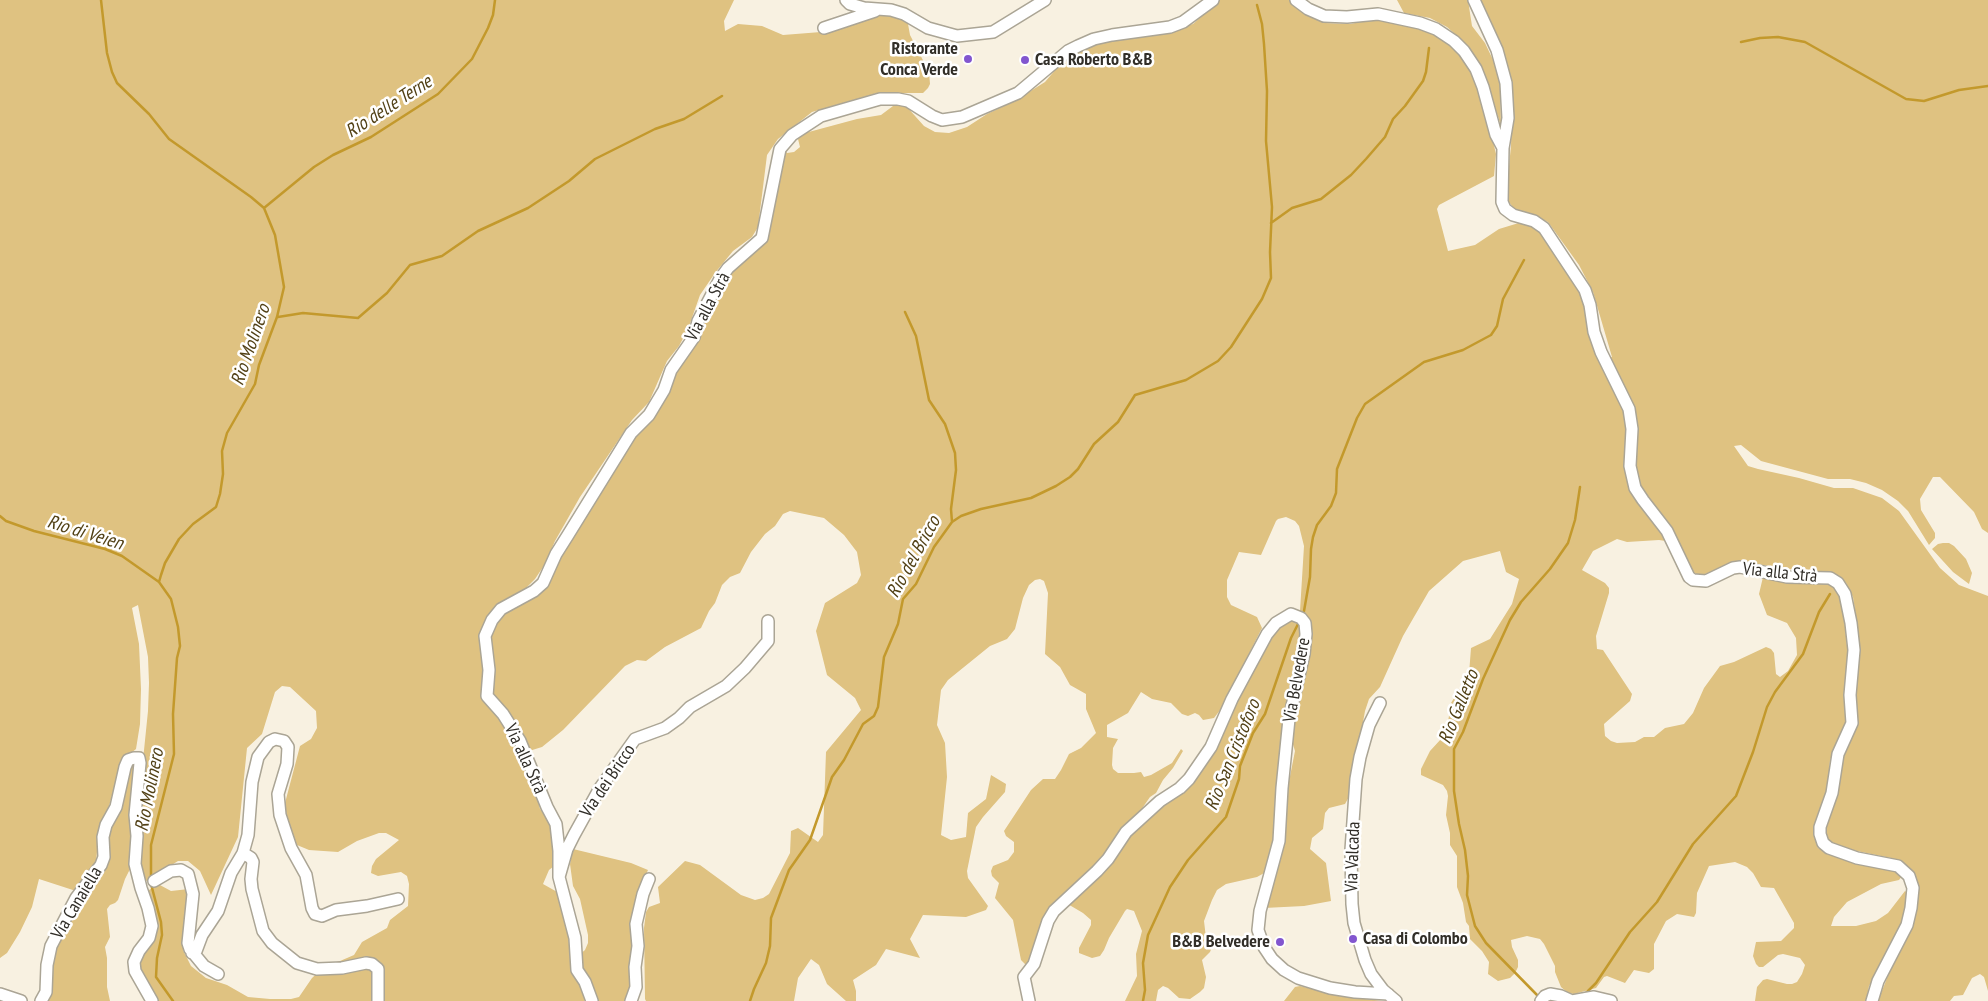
<!DOCTYPE html>
<html>
<head>
<meta charset="utf-8">
<style>
  body { margin:0 }
  canvas { display:block; background:#f8f1e1 }
</style>
</head>
<body>
<canvas width="1988" height="1001"></canvas>
<script>
const c = document.querySelector('canvas').getContext('2d');
c.lineJoin = 'round';
function fillPath(path, color) { c.fillStyle = color; c.fill(path, 'evenodd'); }
const poly = rows => new Path2D(rows.map(r => 'M' + r).join(''));
function trace(path, color, width, dash) { c.strokeStyle = color; c.lineWidth = width; c.lineCap = dash ? 'butt' : 'round'; c.setLineDash(dash || []); c.stroke(path); }
function write(font, color, halo, rows, align = 'center') {
  c.font = font + ' "PT Sans Narrow",sans-serif'; c.lineWidth = 5; c.setLineDash([]); c.textBaseline = 'middle'; c.strokeStyle = halo; c.fillStyle = color; for (const [text, x, y, turn = 0] of rows) {
    c.save(); c.translate(x, y); c.rotate((+turn || 0) * Math.PI / 180); c.textAlign = isNaN(turn) ? turn : align; if (halo) c.strokeText(text, 0, 0); c.fillText(text, 0, 0); c.restore();
  }
}
const green = poly([
  [0,0,734,0,724,21,725,31,738,24,762,26,783,35,821,32,873,15,896,16,906,21,908,24,910,35,929,72,930,84,928,88,923,93,877,93,812,112,778,139,767,155,758,227,752,237,733,251,715,273,700,295,688,329,679,346,667,361,649,402,632,420,580,497,555,541,545,564,535,579,526,588,498,604,484,625,480,640,484,673,497,716,511,734,514,750,522,757,535,789,540,809,547,817,553,829,554,866,549,870,543,884,559,893,567,922,571,966,587,999,584,1001,158,1001,146,984,140,970,139,959,156,928,156,916,146,892,158,884,171,891,189,889,183,950,191,966,206,978,227,985,248,997,270,999,291,999,299,997,312,978,325,966,340,961,354,955,362,942,387,928,390,920,408,906,409,884,407,876,401,872,378,876,371,873,372,866,376,859,399,840,386,833,379,833,357,841,338,852,309,850,297,845,287,819,285,803,300,746,311,739,317,728,316,711,290,687,282,686,275,692,262,734,247,748,238,837,211,895,200,871,188,861,178,861,143,883,139,863,138,809,148,711,149,683,148,657,138,605,132,608,139,644,141,689,140,724,136,749,125,758,118,772,110,803,99,832,96,862,76,891,39,879,32,907,20,932,7,953,0,958],
  [1220,0,1289,0,1305,13,1325,23,1350,24,1380,18,1433,32,1454,46,1471,67,1482,96,1496,154,1494,176,1439,205,1437,209,1448,251,1475,245,1499,229,1522,222,1533,225,1544,235,1584,300,1600,359,1612,357,1593,292,1579,265,1548,222,1530,214,1515,210,1509,202,1507,186,1511,146,1512,93,1506,64,1477,0,1988,0,1988,533,1982,529,1974,512,1940,477,1933,477,1920,499,1921,510,1935,533,1935,538,1929,545,1908,511,1898,501,1882,490,1866,483,1850,479,1828,479,1761,461,1741,445,1734,446,1748,466,1758,469,1799,478,1834,488,1853,488,1882,498,1899,511,1940,568,1959,585,1988,596,1988,991,1984,977,1980,974,1972,978,1963,995,1954,996,1950,1001,1878,1001,1891,968,1917,884,1915,874,1902,863,1891,858,1847,849,1829,841,1824,829,1837,792,1845,750,1854,734,1858,718,1855,698,1858,660,1857,623,1853,597,1846,583,1837,575,1823,572,1808,572,1737,561,1700,576,1693,572,1679,543,1659,540,1627,542,1617,539,1593,551,1582,570,1605,583,1609,588,1609,593,1596,636,1597,649,1603,650,1632,694,1630,701,1604,724,1605,736,1611,741,1617,743,1635,742,1644,737,1654,737,1665,728,1684,724,1693,713,1704,688,1720,666,1734,662,1766,647,1771,649,1774,653,1776,674,1780,677,1788,671,1797,655,1796,638,1787,623,1767,615,1759,594,1763,577,1830,581,1842,596,1848,656,1844,694,1846,723,1830,760,1828,789,1816,821,1814,836,1818,848,1836,856,1896,869,1902,876,1899,880,1881,884,1847,902,1834,917,1831,926,1856,926,1876,921,1888,913,1905,891,1909,894,1905,916,1894,941,1869,986,1866,1001,1755,1001,1757,987,1763,980,1767,979,1787,984,1792,984,1797,982,1802,974,1805,965,1800,958,1783,954,1778,955,1763,967,1759,967,1756,964,1753,956,1756,942,1781,941,1794,928,1794,923,1774,888,1761,887,1753,873,1747,867,1735,862,1709,866,1697,893,1696,913,1694,917,1677,914,1666,921,1654,944,1654,969,1649,973,1634,970,1625,983,1607,976,1604,977,1596,988,1574,994,1568,993,1561,987,1555,972,1555,966,1544,944,1540,939,1527,936,1511,940,1512,947,1518,960,1518,967,1515,973,1510,978,1498,981,1488,974,1489,962,1482,951,1470,939,1469,926,1466,922,1463,903,1457,887,1457,856,1450,845,1450,833,1446,815,1448,796,1447,791,1443,785,1421,775,1421,769,1430,751,1441,739,1442,733,1448,722,1451,703,1469,674,1471,648,1490,639,1512,604,1519,579,1506,572,1500,551,1463,561,1429,591,1403,636,1380,687,1369,699,1365,711,1350,795,1345,804,1329,808,1325,813,1323,829,1312,838,1310,849,1326,863,1331,901,1304,906,1264,908,1295,751,1291,738,1310,627,1300,611,1304,546,1299,526,1295,521,1286,517,1278,519,1276,521,1261,555,1239,552,1227,580,1227,597,1231,605,1257,617,1262,628,1221,709,1214,718,1203,720,1199,715,1195,713,1188,716,1182,714,1171,703,1152,699,1141,692,1128,713,1107,725,1107,737,1118,739,1113,748,1112,765,1113,769,1118,773,1134,773,1141,772,1144,777,1151,775,1172,763,1181,749,1183,751,1173,768,1163,780,1156,793,1150,797,1134,820,1117,834,1112,846,1093,871,1064,896,1028,967,1021,960,1013,920,995,898,999,883,992,876,991,871,993,866,1008,860,1014,852,1014,842,1006,836,1004,831,1031,790,1043,779,1055,779,1061,770,1069,754,1081,748,1096,733,1086,709,1086,694,1070,685,1060,667,1045,654,1048,593,1044,581,1040,579,1035,580,1029,585,1023,598,1015,629,1007,639,990,646,948,680,941,690,937,725,945,743,947,777,941,835,951,840,966,837,968,813,986,799,991,775,1006,784,1005,792,983,817,976,827,967,871,968,878,988,906,986,910,966,917,923,915,910,939,920,958,886,949,876,965,853,980,856,991,856,1001,846,1001,827,984,819,965,811,959,798,978,794,1001,646,1001,645,999,644,928,646,912,649,907,660,903,658,887,685,861,700,865,741,895,755,900,763,898,769,894,790,853,791,831,798,828,818,842,823,835,826,752,861,710,855,698,827,675,816,631,825,603,857,583,861,575,857,552,844,535,824,518,790,511,783,514,775,526,765,534,751,552,740,573,730,577,722,585,715,603,709,611,701,628,665,647,646,661,637,660,625,666,563,730,542,747,529,751,493,697,489,637,495,625,507,612,536,595,675,371,731,271,761,243,784,147,787,153,794,152,800,147,798,139,805,133,857,119,881,115,897,103,907,107,924,126,935,132,949,133,967,127,987,114,1013,102,1045,82,1062,62,1082,48,1109,39,1160,33,1193,24],
  [1397,0,1468,0,1472,26,1485,43,1494,62,1500,81,1501,126,1485,76,1475,57,1464,42,1447,27,1430,18,1404,13],
  [1943,543,1949,543,1954,546,1966,559,1972,573,1969,584,1953,572,1932,549,1938,544],
  [1297,621,1302,626,1275,846,1266,872,1257,877,1226,884,1217,890,1212,900,1204,921,1206,938,1212,947,1210,952,1202,960,1206,977,1204,988,1200,992,1190,999,1179,998,1168,988,1163,986,1158,990,1156,1001,1125,1001,1137,976,1136,954,1142,931,1134,911,1127,909,1125,911,1109,938,1104,950,1100,956,1092,958,1079,953,1079,948,1091,925,1091,920,1083,913,1066,903,1136,826,1178,794,1266,640,1283,623],
  [136,761,130,869,125,879,118,900,115,903,110,905,107,909,110,937,105,947,107,958,107,987,110,1001,46,1001,51,956,85,890,105,840,129,764],
  [573,849,631,863,648,870,643,881,633,943,632,982,629,994,626,1001,595,1001,580,971,579,955,585,950,588,943,588,935,580,899,573,886,570,864],
  [1300,986,1339,996,1383,1001,1284,1001,1295,987]
]);
const stream = poly([
  [101,0,107,53,112,72,117,83,149,114,169,139,251,197,264,208,275,235,284,287,277,317,259,365,255,384,227,433,222,451,223,474,220,494,216,507,193,524,179,539,165,563,161,575,159,582,171,599,178,627,180,646,177,658,173,714,174,754,151,845,151,879],
  [1741,42,1760,38,1778,37,1805,42,1906,99,1924,101,1959,90,1988,86],
  [264,208,314,167,333,155,371,137,438,94,472,59,488,28,493,15,495,0],
  [1271,223,1292,208,1321,199,1351,175,1366,159,1385,137,1393,119,1405,106,1423,81,1426,72,1429,48],
  [278,317,303,313,358,318,387,293,410,265,442,256,478,231,528,208,569,181,595,159,655,129,684,119,722,96],
  [0,516,6,521,34,531,105,549,122,556,159,582],
  [952,522,961,516,981,509,1031,498,1056,486,1070,477,1078,469,1094,444,1118,422,1135,395,1186,380,1218,361,1231,347,1262,299,1271,278,1270,252,1272,207,1266,141,1267,91,1264,44,1262,24,1257,5],
  [1304,611,1310,577,1311,549,1313,537,1317,525,1331,506,1336,493,1337,469,1357,418,1365,404,1424,362,1463,350,1491,335,1497,326,1503,299,1524,260],
  [151,884,161,922,162,935,157,958,156,977,173,1001],
  [1584,995,1596,983,1630,932,1657,902,1693,844,1736,796,1753,752,1767,707,1775,692,1803,654,1819,612,1830,594],
  [1538,996,1486,943,1475,926,1467,895,1468,876,1465,850,1459,824,1454,791,1454,749,1463,732,1483,679,1510,620,1521,602,1550,569,1568,543,1575,520,1580,487],
  [750,1001,754,989,766,963,770,946,771,918,789,870,810,840,832,777,844,760,863,724,874,716,878,707,884,657,898,624,903,599,916,584,934,547,952,522,951,509,956,470,955,453,945,424,929,400,916,336,905,312],
  [1143,1001,1145,990,1143,963,1148,935,1170,887,1188,860,1226,817,1239,779,1240,766,1253,733,1265,714,1291,638,1299,622]
]);
const minor = poly([
  [846,0,850,4,864,8,891,10,904,14,928,28,957,36,993,32,1045,0],
  [1296,0,1308,9,1324,16,1347,17,1378,14,1420,23,1436,29,1454,41,1464,51,1476,69,1483,87,1496,135,1503,148],
  [1474,0,1497,50,1506,83,1508,118,1503,148,1502,202,1505,209,1513,215,1534,221,1544,228,1585,290,1590,305,1594,332,1601,352,1629,409,1632,429,1630,466,1635,488,1643,500,1667,531,1689,577,1693,580,1706,581,1733,568,1740,567,1787,577,1830,578,1838,583,1845,594,1851,623,1854,650,1850,695,1852,723,1838,754,1832,793,1820,827,1820,834,1823,843,1829,848,1857,858,1898,866,1909,876,1913,888,1911,908,1907,925,1878,981,1872,1001],
  [824,28,875,11],
  [1380,703,1369,725,1360,757,1356,779,1351,850,1352,904,1354,923,1365,960,1371,974,1383,990,1396,1001],
  [243,853,251,858,253,862,251,879,252,889,263,931,272,943,297,963,317,969,342,968,366,963,372,964,378,969,378,1001],
  [559,877,559,851,556,824,547,807,520,741,503,714,487,696,489,670,485,636,492,620,501,609,534,591,543,583,556,554,568,535,631,433,649,415,664,390,671,370,694,337,698,321,720,279,728,268,762,238,780,149,792,135,821,116,880,99,898,99,908,101,932,116,942,120,962,117,1018,93,1068,51,1078,46,1094,39,1112,35,1170,27,1183,22,1213,0],
  [154,881,171,871,181,870,188,874,193,894,188,943,190,949,204,966,218,974],
  [192,953,196,951,202,935,218,911,231,873,243,853,248,835,252,782,258,757,269,742,275,739,284,741,288,747,287,764,278,794,280,815,291,848,306,875,312,908,315,914,322,916,336,910,367,906,398,899],
  [0,994,21,1001],
  [41,1001,46,992,47,965,51,946,76,898,101,865,104,857,103,837,106,825,116,807,125,767,128,760,134,758,139,758,140,763,135,815,137,836,135,864,141,888,148,908,152,926,149,938,139,951,134,962,135,971,152,1001],
  [592,1001,585,982,577,970,575,938,559,877,567,849,574,835,600,788,635,739,665,728,679,718,690,707,726,686,745,668,768,641,768,621],
  [631,1001,636,987,635,967,638,946,636,924,643,894,649,879],
  [1029,1001,1024,977,1034,964,1048,921,1054,911,1097,871,1108,859,1126,832,1160,801,1180,788,1189,779,1211,747,1232,699,1267,634,1276,623,1291,614,1301,618,1305,623,1306,634,1304,654,1289,719,1282,788,1279,841,1260,911,1258,930,1264,947,1272,959,1284,970,1298,978,1330,988,1355,992,1388,994],
  [1541,1001,1545,996,1550,994,1561,996,1572,1001,1594,997,1611,1001]
]);
const markers = [
  [968,59,5,"#8256cf"],
  [1025,60,5,"#8256cf"],
  [1353,939,5,"#8256cf"],
  [1280,942,5,"#8256cf"]
];
const poiNames = [
  ["Ristorante",958,49],
  ["Conca Verde",958,70],
  ["Casa Roberto B&B",1035,60,"left"],
  ["Casa di Colombo",1363,939,"left"],
  ["B&B Belvedere",1270,942]
];
const streetNames = [
  ["Via alla Strà",708,307,-62],
  ["Via alla Strà",1780,573,6],
  ["Via Belvedere",1297,680,-80],
  ["Via alla Strà",525,759,65],
  ["Via dei Bricco",608,781,-56],
  ["Via Valcada",1353,857,-88],
  ["Via Canaiella",77,903,-59]
];
const waterNames = [
  ["Rio delle Terne",389,107,-33],
  ["Rio Molinero",251,345,-71],
  ["Rio di Veien",85,533,17],
  ["Rio del Bricco",914,557,-61],
  ["Rio Galletto",1459,707,-68],
  ["Rio San Cristoforo",1233,755,-68],
  ["Rio Molinero",150,790,-79]
];
fillPath(green, '#dfc281');
trace(stream, '#c3992c', 2.5);
trace(minor, '#aba595', 14);
trace(minor, '#fff', 11);
for (const [x, y, r, color] of markers) { const dot = new Path2D(); dot.arc(x, y, r, 0, 2 * Math.PI); c.fillStyle = color; c.fill(dot); trace(dot, '#fff', 2); }
write('bold 18px', '#312e28', '#fff', poiNames, 'right');
write('18px', '#312e28', '#fff', streetNames);
write('italic 19px', '#524116', '#fff', waterNames);
</script>
</body>
</html>
